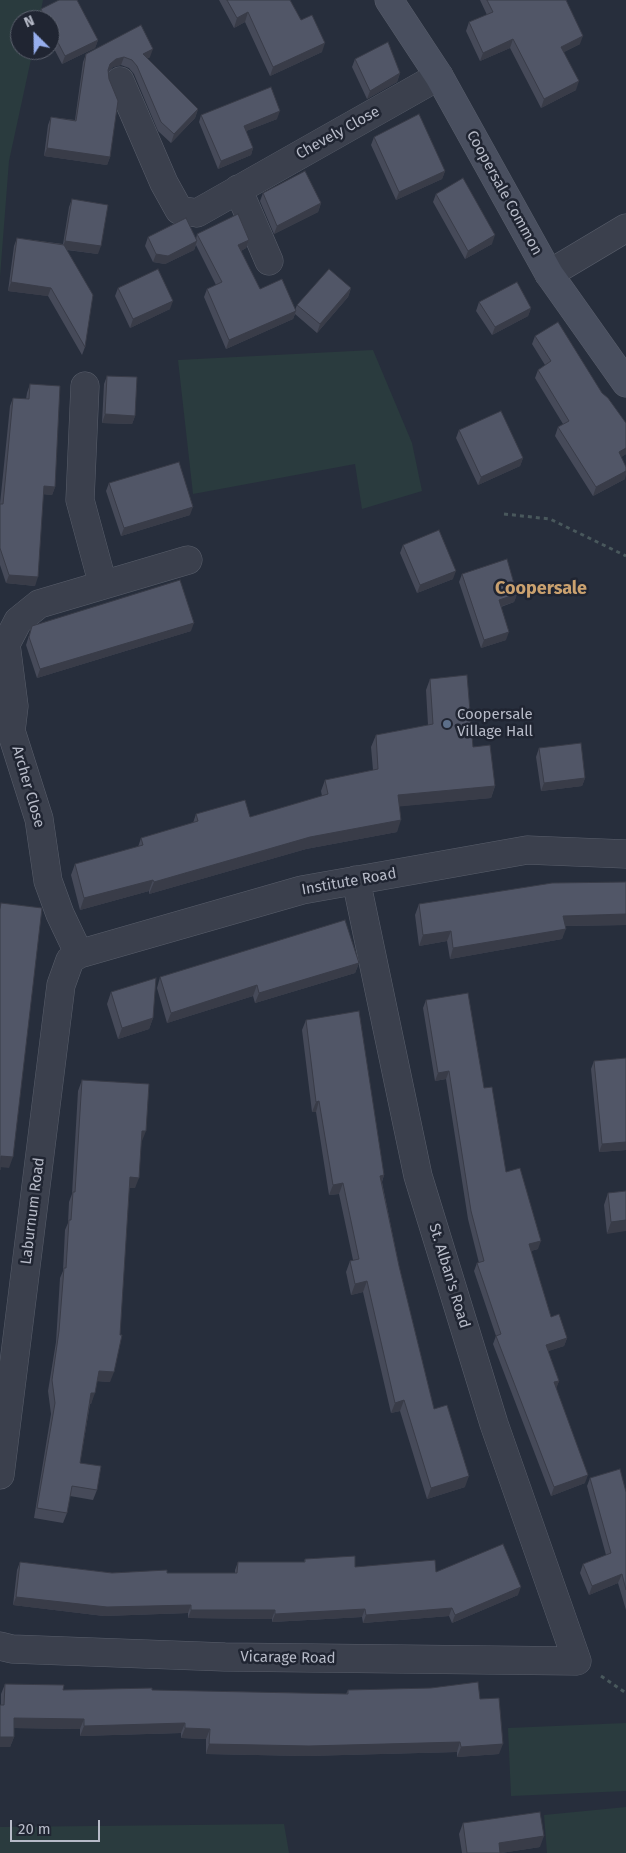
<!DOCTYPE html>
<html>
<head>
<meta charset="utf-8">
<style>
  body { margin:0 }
  #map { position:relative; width:626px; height:1853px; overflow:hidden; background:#272e3c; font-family:"Fira Sans",sans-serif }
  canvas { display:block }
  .north { position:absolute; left:10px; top:10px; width:50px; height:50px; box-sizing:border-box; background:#202532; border:1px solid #5c616e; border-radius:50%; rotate:337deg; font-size:14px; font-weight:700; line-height:20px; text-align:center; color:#b7bbc8 }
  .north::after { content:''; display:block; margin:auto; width:18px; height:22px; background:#96aeed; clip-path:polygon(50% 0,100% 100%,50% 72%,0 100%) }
  .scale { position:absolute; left:10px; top:1820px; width:90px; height:22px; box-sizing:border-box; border:2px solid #b7bbc8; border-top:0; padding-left:6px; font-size:15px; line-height:18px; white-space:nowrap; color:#b7bbc8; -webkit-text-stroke:4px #202532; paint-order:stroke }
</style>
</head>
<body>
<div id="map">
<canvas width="626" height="1853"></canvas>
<div class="north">N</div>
<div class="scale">20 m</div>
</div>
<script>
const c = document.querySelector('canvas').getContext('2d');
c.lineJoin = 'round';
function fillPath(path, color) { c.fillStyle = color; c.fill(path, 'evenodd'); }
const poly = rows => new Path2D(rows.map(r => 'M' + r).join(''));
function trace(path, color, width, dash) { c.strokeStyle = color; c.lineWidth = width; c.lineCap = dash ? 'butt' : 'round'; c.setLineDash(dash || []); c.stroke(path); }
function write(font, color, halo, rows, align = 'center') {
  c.font = font + ' "Fira Sans",sans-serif'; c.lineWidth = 5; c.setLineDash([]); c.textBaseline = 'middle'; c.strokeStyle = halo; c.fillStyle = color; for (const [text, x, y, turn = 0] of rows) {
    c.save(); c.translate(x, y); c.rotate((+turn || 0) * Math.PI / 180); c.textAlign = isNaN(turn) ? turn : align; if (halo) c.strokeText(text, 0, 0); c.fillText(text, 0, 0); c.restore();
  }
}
const green = poly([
  [0,0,43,0,39,20,20,20,20,50,33,50,9,161,0,277],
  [373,350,412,443,422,491,362,509,355,464,193,494,178,360],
  [626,1723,626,1791,511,1796,508,1728],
  [626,1807,626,1853,547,1853,544,1815],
  [284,1824,289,1853,0,1853,0,1827]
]);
const path = poly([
  [504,514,550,519,626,556],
  [601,1676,626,1693]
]);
const street = poly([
  [120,81,164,183,179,210,197,213,439,76],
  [238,189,269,261],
  [549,274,626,228],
  [85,386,80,500,103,585],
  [79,954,60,914,48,881,39,819,11,731,14,706,6,644,18,621,39,604,188,560],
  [0,1475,61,985,70,960,79,954,302,890,527,850,626,854],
  [0,1646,12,1649,225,1657,577,1661,494,1424,418,1176,356,880]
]);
const secondary = poly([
  [389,0,439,76,549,274,626,383]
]);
const wall = poly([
  [219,0,290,0,301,20,322,52,270,76,245,22,234,28],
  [480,0,566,0,580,44,564,52,576,90,541,108,510,48,480,61,466,31,469,22,487,15],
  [41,9,98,40,95,48,62,64,50,41,50,20,39,20,38,18],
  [86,54,150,57,147,59,198,109,195,118,171,143,158,131,134,74,129,68,121,65,113,67,108,72,110,157,107,165,44,156,48,125,51,117,75,120,83,62],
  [355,59,400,73,397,82,367,99,352,67],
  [201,115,277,119,246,131,253,148,251,155,218,169,199,122],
  [374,137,445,171,442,179,396,200,371,145],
  [263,193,321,203,318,212,274,234,260,201],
  [436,194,492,244,465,259,433,202],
  [72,199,98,254,67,250,85,347,82,355,48,296,8,291,14,246,17,238,63,244,69,207],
  [197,234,249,240,246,248,241,251,260,289,295,310,297,305,351,288,348,297,317,333,295,314,293,319,226,349,204,297,207,289,216,285,196,245,194,250,165,264,153,262,145,246,148,237,196,239],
  [118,288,170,309,130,328,115,296],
  [479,302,531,308,528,316,492,335,476,311],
  [535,336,602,393,626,423,626,454,621,457,625,479,593,496,555,436,558,427,563,424,535,378,538,370,545,365,532,344],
  [107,376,135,416,132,424,102,423,104,384],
  [30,384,55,487,52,495,43,494,35,586,6,583,0,565,0,504,10,406,13,398,26,399,27,393],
  [459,430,523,458,520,466,478,485,456,438],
  [109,483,190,515,121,536,106,491],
  [403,545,453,579,417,593,400,553],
  [462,574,517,594,514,602,501,607,506,640,481,648,459,582],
  [32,626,191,631,37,678,26,645],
  [430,679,473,747,495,786,491,798,400,806,397,832,306,849,149,894,149,891,80,910,71,875,75,864,138,847,141,838,193,823,196,814,250,817,322,796,321,791,325,780,373,770,371,747,376,735,428,725,426,690],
  [539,748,585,778,582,786,541,791,536,757],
  [626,882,626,925,565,926,562,939,450,959,447,941,419,946,415,915,419,904],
  [359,963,355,973,255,1003,253,996,167,1023,157,988,160,977],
  [111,992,153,1018,149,1029,118,1039,107,1004],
  [426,1000,484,1088,506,1172,538,1249,531,1251,551,1317,567,1338,564,1346,548,1351,559,1381,556,1388,585,1483,551,1496,493,1344,496,1336,474,1271,477,1263,479,1263,468,1219,446,1079,435,1081,423,1008],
  [306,1020,384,1175,382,1182,399,1266,434,1409,465,1487,427,1499,400,1411,391,1413,363,1292,351,1295,346,1272,350,1261,353,1260,339,1194,329,1195,316,1112,312,1112,302,1030],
  [626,1058,626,1150,599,1152,591,1069,594,1061],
  [82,1080,142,1141,141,1141,135,1188,129,1188,110,1382,97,1381,91,1404,90,1404,80,1463,97,1490,93,1500,70,1496,67,1513,63,1523,34,1518,51,1414,48,1391,56,1342,60,1278,63,1271,65,1230,68,1223,69,1202,72,1194,78,1091],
  [626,1191,607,1234,604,1205,608,1193],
  [590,1478,626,1492,626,1610,618,1583,589,1595,580,1573,583,1564,606,1555,587,1486],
  [305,1559,355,1567,436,1572,518,1595,452,1623,449,1616,363,1623,362,1617,272,1622,272,1619,188,1618,188,1613,104,1616,13,1605,17,1570,20,1562,112,1573,235,1573,235,1570,238,1562,304,1562],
  [5,1684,63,1690,152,1690,346,1694,348,1690,480,1699,499,1754,457,1757,457,1752,306,1756,206,1754,206,1739,181,1738,181,1733,80,1736,80,1729,14,1728,14,1737,10,1747,0,1747,0,1705,1,1705,1,1694],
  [463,1823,540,1847,501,1853,462,1853,459,1834]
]);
const shadedWall = poly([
  [248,12,245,22,234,28,237,18],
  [583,36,580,44,558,55,561,47],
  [513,39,510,48,480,61,483,53],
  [98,40,95,48,62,64,65,56],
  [325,43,322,52,270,76,273,67],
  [153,49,150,57,140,63,143,54],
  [124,57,121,65,113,67,107,72,110,64,116,59],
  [400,73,397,82,367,99,370,91],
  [579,81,576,90,541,108,544,99],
  [198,109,195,118,171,143,174,134],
  [280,111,277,119,241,133,244,126],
  [47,148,110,157,107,165,44,156],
  [253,148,251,155,218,169,221,161],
  [445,171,442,179,396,200,399,192],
  [321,203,318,212,274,234,277,226],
  [495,235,492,244,465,259,468,251],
  [249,240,246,248,235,254,238,245],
  [65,241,101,246,98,254,62,249],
  [197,241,194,250,165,264,153,262,156,254],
  [11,282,51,288,48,296,8,291],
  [351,288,348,297,317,333,320,324],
  [173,301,170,309,130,328,133,319],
  [531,308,528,316,492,335,495,327],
  [296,311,293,319,226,349,229,340],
  [105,414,135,416,132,424,102,423],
  [626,448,626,454,616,461,619,452],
  [523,458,520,466,478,485,481,477],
  [626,471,626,475,625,479,593,496,596,487],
  [44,486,55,487,52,495,41,494],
  [193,507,190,515,121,536,124,528],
  [456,571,453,579,417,593,420,585],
  [9,575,38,577,35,586,6,583],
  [517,594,514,602,496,608,499,600],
  [194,623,191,631,37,678,40,669],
  [509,632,506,640,481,648,484,640],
  [585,778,582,786,541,791,544,783],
  [495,786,491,798,394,807,398,795],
  [401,820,397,832,306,849,149,894,154,882,310,837],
  [153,880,149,891,80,910,84,898],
  [626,914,626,925,560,926,563,916],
  [566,929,562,939,450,959,453,948],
  [451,931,447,941,419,946,423,935],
  [359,963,355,973,255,1003,259,993],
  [257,985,253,996,167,1023,171,1013],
  [153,1018,149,1029,118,1039,122,1028],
  [449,1071,446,1079,435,1081,438,1073],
  [319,1101,316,1112,312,1112,316,1102],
  [142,1131,146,1131,142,1141,138,1141],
  [626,1142,626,1150,599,1152,602,1144],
  [1,1156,13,1157,9,1168,0,1167],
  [384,1175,380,1186,380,1176],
  [130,1177,139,1178,135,1188,126,1188],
  [343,1183,339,1194,329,1195,333,1185],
  [626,1220,626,1231,607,1234,611,1222],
  [541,1241,538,1249,526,1252,529,1244],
  [367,1281,363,1292,351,1295,355,1284],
  [567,1338,564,1346,543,1353,546,1345],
  [99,1371,114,1372,110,1382,95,1381],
  [559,1381,556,1389,554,1382],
  [91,1393,95,1393,91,1404,87,1403],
  [404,1400,400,1411,391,1413,395,1403],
  [588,1475,585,1483,551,1496,554,1487],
  [469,1476,465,1487,427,1499,431,1488],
  [622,1574,618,1583,589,1595,592,1586],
  [521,1587,518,1595,452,1623,455,1615],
  [16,1597,191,1605,188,1613,104,1616,13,1605],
  [452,1608,449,1616,363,1623,366,1615],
  [365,1609,362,1617,272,1622,275,1614],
  [191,1610,275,1610,272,1619,188,1618],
  [14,1718,84,1719,80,1729,11,1728],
  [185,1723,181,1733,80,1736,84,1726],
  [185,1728,210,1729,206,1739,181,1738],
  [0,1737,14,1737,10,1747,0,1747],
  [460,1742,457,1752,306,1756,206,1754,209,1744],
  [503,1744,499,1754,457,1757,461,1747],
  [544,1836,540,1847,501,1853,495,1853,499,1843]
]);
const building = poly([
  [59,0,77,0,98,40,65,56,50,27,50,20,46,20,41,9,59,0],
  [227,0,290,0,301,20,312,15,325,43,273,67,248,12,237,18,227,0],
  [487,0,566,0,583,36,561,47,579,81,544,99,513,39,483,53,469,22,493,12,487,0],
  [141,25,153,49,143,54,198,109,174,134,161,122,137,66,132,60,124,57,116,59,110,64,108,70,109,79,118,101,110,157,47,148,51,117,76,121,86,54,141,25],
  [388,42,400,73,370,91,355,59,388,42],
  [271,87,280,111,244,126,253,148,221,161,201,115,271,87],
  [419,114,445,171,399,192,374,137,419,114],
  [305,171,321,203,277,226,263,193,305,171],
  [463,178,495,235,468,251,436,194,463,178],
  [72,199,108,205,101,246,65,241,72,199],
  [238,214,249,240,238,245,260,289,282,279,296,311,229,340,207,289,222,282,197,234,238,214],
  [186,218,197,241,168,256,156,254,148,237,186,218],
  [17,238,64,245,93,295,85,347,51,288,11,282,17,238],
  [158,269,173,301,133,319,118,288,158,269],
  [329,269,351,288,320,324,297,305,329,269],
  [517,282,531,308,495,327,479,302,517,282],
  [558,322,602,393,608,398,626,423,626,448,619,452,626,467,626,471,596,487,558,427,569,421,538,370,551,361,535,336,558,322],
  [107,376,137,377,135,416,105,414,107,376],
  [30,384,60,386,55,487,44,486,38,577,9,575,0,548,0,504,3,504,13,398,29,399,30,384],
  [501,411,523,458,481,477,459,430,501,411],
  [179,462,193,507,124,528,109,483,179,462],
  [439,530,456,571,420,585,403,545,439,530],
  [507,559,517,594,499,600,509,632,484,640,462,574,507,559],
  [180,580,194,623,40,669,29,637,32,626,180,580],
  [467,675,473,747,490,745,495,786,398,795,401,820,310,837,154,882,153,880,84,898,75,864,143,845,141,838,198,821,196,814,245,800,250,817,328,794,325,780,378,769,376,735,433,724,430,679,467,675],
  [581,743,585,778,544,783,539,748,581,743],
  [626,882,626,914,563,916,566,929,453,948,451,931,423,935,419,904,552,883,626,882],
  [1,903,42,908,13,1157,1,1156,0,1170,0,909,1,903],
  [345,920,359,963,259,993,257,985,171,1013,160,977,345,920],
  [156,978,153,1018,122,1028,111,992,156,978],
  [468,993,484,1088,492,1087,506,1172,520,1168,541,1241,529,1244,551,1317,559,1314,567,1338,546,1345,559,1381,554,1382,588,1475,554,1487,496,1336,501,1334,477,1263,484,1261,471,1211,449,1071,438,1073,426,1000,468,993],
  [359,1011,384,1175,380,1176,399,1266,434,1409,447,1405,469,1476,431,1488,404,1400,395,1403,367,1281,355,1284,350,1261,359,1259,343,1183,333,1185,319,1101,316,1102,306,1020,359,1011],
  [626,1058,626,1142,602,1144,594,1061,626,1058],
  [82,1080,149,1084,146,1131,142,1131,139,1178,130,1177,120,1335,122,1335,114,1372,99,1371,95,1393,91,1393,80,1463,101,1466,97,1490,72,1486,67,1513,37,1508,55,1403,52,1380,59,1331,64,1268,66,1268,69,1220,71,1220,73,1192,75,1192,82,1080],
  [626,1191,626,1220,611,1222,608,1193,626,1191],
  [620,1469,626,1492,626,1590,622,1574,592,1586,583,1564,611,1553,590,1478,620,1469],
  [503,1544,521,1587,455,1615,452,1608,366,1615,365,1609,275,1614,275,1610,191,1610,191,1605,107,1607,16,1597,20,1562,112,1573,167,1570,167,1573,237,1573,238,1562,305,1562,305,1559,355,1556,355,1567,435,1560,436,1572,503,1544],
  [478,1682,480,1699,499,1698,503,1744,461,1747,460,1742,309,1746,209,1744,210,1729,185,1728,185,1723,84,1726,84,1719,14,1718,14,1737,0,1737,0,1705,4,1705,5,1684,64,1685,63,1690,152,1688,152,1690,348,1694,348,1690,431,1688,478,1682],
  [540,1812,544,1836,499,1843,500,1853,467,1853,463,1823,540,1812]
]);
const markers = [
  [447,724,5,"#5c6f8a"]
];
const streetNames = [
  ["Chevely Close",338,133,-29],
  ["Coopersale Common",504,193,61],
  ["Archer Close",28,787,74],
  ["Institute Road",349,882,-10],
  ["Laburnum Road",33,1211,-83],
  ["St. Alban's Road",449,1276,73],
  ["Vicarage Road",288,1658,1]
];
const poiNames = [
  ["Coopersale",457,715],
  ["Village Hall",457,732]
];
const quarterNames = [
  ["Coopersale",541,589]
];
fillPath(green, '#2a3b3e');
trace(street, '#595e6b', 29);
trace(secondary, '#595e6b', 29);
trace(path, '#49585c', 3, [4, 4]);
trace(street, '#3b404d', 28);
trace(secondary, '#494f5f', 28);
fillPath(wall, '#464a59');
fillPath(shadedWall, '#393c48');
fillPath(building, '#515667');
trace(building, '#393c48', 1);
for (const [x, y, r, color] of markers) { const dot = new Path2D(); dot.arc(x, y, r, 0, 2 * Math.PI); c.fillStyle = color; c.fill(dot); trace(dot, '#202532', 2); }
write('15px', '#b7bbc8', '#202532', streetNames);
write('15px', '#b7bbc8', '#202532', poiNames, 'left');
write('bold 18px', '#caa16f', '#202532', quarterNames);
</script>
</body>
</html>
